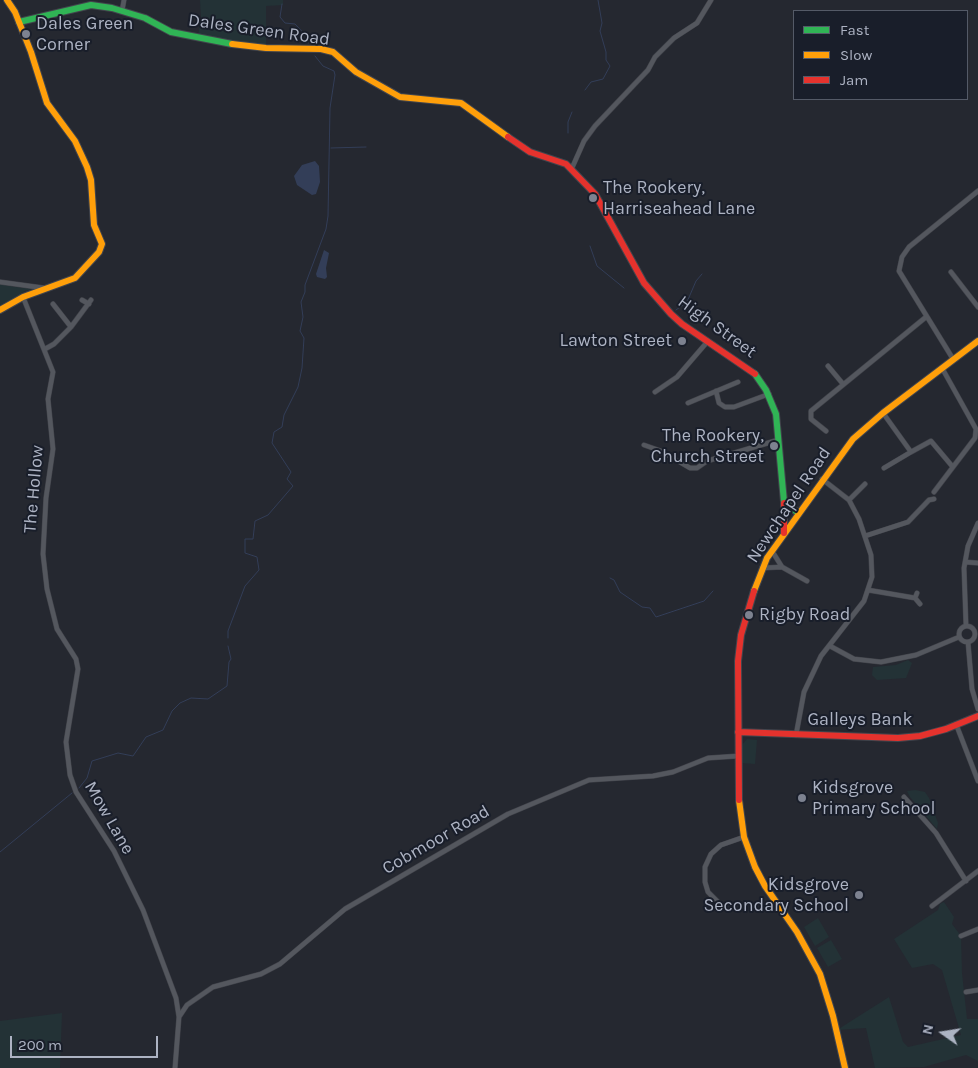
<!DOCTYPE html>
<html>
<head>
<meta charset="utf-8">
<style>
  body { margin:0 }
  #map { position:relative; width:978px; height:1068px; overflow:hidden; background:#252830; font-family:Karla,sans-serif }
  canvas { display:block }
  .legend { position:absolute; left:793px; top:10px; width:175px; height:90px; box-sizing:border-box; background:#191e2a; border:1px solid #545a67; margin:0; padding:6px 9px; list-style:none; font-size:15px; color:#adb3c3 }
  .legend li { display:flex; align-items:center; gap:10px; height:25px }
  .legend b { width:25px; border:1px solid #545a67 }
  .north { position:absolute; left:918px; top:1008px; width:50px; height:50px; -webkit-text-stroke:4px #191e2a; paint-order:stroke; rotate:283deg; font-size:14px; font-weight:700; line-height:20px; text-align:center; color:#adb3c3 }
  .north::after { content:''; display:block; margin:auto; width:18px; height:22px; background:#adb3c3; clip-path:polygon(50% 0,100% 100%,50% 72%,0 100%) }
  .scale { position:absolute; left:10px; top:1036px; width:148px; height:22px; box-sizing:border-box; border:2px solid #adb3c3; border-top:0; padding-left:6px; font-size:15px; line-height:18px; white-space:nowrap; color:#adb3c3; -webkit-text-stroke:4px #191e2a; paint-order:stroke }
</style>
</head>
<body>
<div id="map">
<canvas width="978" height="1068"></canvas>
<ul class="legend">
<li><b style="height:6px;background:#30b455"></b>Fast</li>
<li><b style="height:6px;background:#ff9f0a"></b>Slow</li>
<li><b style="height:6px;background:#e5322d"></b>Jam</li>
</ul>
<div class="north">N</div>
<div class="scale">200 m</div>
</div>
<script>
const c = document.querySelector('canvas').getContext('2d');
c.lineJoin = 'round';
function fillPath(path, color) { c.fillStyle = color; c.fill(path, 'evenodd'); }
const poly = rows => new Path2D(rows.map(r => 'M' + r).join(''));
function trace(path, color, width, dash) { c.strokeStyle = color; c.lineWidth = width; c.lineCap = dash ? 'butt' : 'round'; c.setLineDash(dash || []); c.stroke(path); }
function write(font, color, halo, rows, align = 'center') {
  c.font = font + ' Karla,sans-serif'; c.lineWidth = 4; c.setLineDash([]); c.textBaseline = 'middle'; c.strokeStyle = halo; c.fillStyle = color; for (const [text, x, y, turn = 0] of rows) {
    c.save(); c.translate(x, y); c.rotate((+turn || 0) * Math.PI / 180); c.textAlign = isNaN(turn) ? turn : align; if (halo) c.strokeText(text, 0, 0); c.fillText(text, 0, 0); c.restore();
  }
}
const green = poly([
  [200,0,283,0,283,5,266,6,266,47,198,37,201,17],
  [0,284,16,287,37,288,25,291,0,306],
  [908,660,912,663,906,678,877,680,872,675,873,667,896,665],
  [747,739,757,740,755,764,741,763,742,745],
  [915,790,925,792,929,798,938,823,937,829,910,797,907,791],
  [944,902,954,917,952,924,961,936,962,973,967,1019,978,1019,978,1061,966,1055,924,1067,875,1068,866,1028,837,1030,889,997,903,1042,908,1047,961,1035,942,970,933,964,912,968,894,939,938,910,940,904],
  [818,918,829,937,815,946,804,927],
  [831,940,842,959,828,967,817,948],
  [62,1013,60,1068,0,1068,0,1021]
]);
const water = poly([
  [315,161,319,166,320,182,316,194,312,195,297,185,294,176,302,165],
  [324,250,329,253,326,268,327,277,325,279,317,277,316,274]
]);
const stream = poly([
  [282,4,280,17,285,23,295,24,310,40,309,43],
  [585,90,591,82,603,79,610,66,606,60,606,52,600,31,602,23,598,0],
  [568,133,568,122,572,112],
  [331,148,366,147],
  [590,246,597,266,624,288],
  [676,310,687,302,696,281,702,274],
  [610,578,614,580,620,592,642,607,650,608,656,617,704,601,713,591],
  [228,638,228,631,245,586,259,570,257,557,245,553,245,539,253,539,255,521,268,515,293,486,287,479,291,472,272,443,274,432,282,427,284,415,298,387,302,368,304,338,300,331,303,317,301,302,305,292,305,285,326,229,328,216,330,108,335,75,334,71,323,66,315,56],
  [79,788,87,778,92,761,118,753,133,756,146,737,163,730,172,711,180,703,191,698,208,699,227,686,229,662,231,659,228,646],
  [0,852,72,793]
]);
const street = poly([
  [122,11,124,0],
  [572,168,584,141,595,126,648,70,655,57,674,38,697,23,711,0],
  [951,272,978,307],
  [0,282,44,288],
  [23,297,53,372,48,399,53,449,46,498,43,554,47,589,57,629,76,659,78,669,66,742,70,775,76,792,114,851,143,910,176,998,179,1017,175,1068],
  [82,300,89,304],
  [53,304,71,327],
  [45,349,54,344,71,327,91,300],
  [953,359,899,271,902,257,909,247,978,191],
  [828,366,843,384],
  [716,391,719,403,725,407,734,407,769,394],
  [655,392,677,377,708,341],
  [688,403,738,382],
  [883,413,911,452,931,441,952,466],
  [826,431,811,419,811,411,926,317],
  [644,445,661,451,690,468,697,468,707,461,778,440],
  [884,468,911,452],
  [934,492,975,438,976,429,942,368],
  [849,500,865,484],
  [865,536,908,522,929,500,934,499],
  [772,551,782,567,807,581],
  [965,562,978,563],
  [762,568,782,567],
  [868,590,915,598],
  [917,593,915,598,920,604],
  [966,625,964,568,968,546,978,523],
  '959 634a8 8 0 1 1 16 0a8 8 0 1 1-16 0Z',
  [968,642,972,689,978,709],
  [830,646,854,659,881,662,916,655,959,637],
  [956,724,978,781],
  [796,735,804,692,821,656,864,601,872,577,871,555,859,519,849,500,822,479],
  [904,797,936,833,966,881],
  [932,906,978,871],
  [723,907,708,892,705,882,705,867,711,854,721,845,744,837],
  [961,936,978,929],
  [966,992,978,990],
  [179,1017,187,1005,213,987,261,974,280,964,345,909,508,814,589,780,653,776,673,772,708,758,738,756]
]);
const fast = poly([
  [19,22,91,5,112,8,145,18,171,32,232,44],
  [755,374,766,390,776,414,784,502,798,513]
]);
const slow = poly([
  [232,44,266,48,321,49,333,52,356,72,400,97,461,103,508,137],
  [0,310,23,297,75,278,99,252,102,244,94,225,91,180,87,167,75,141,47,103,31,52,15,12,7,0],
  [754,591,767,558,853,439,883,413,978,341],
  [739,800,744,837,755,867,765,886,797,932,820,974,833,1016,845,1068]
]);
const jam = poly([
  [508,137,530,152,566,164,595,194,644,283,671,314,682,324,755,374],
  [784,503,784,533],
  [738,732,898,738,920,736,946,729,978,716],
  [739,800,738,661,741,635,754,591]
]);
const markers = [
  [26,34,5,"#7d8290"],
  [593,198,5,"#7d8290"],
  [682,341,5,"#7d8290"],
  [774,446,5,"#7d8290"],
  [749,615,5,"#7d8290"],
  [802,798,5,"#7d8290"],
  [859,895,5,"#7d8290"]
];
const poiNames = [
  ["Dales Green",36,24],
  ["Corner",36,45],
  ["The Rookery,",603,188],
  ["Harriseahead Lane",603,209],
  ["Lawton Street",672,341,"right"],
  ["The Rookery,",764,436,"right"],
  ["Church Street",764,457,"right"],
  ["Rigby Road",759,615],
  ["Kidsgrove",812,788],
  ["Primary School",812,809],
  ["Kidsgrove",849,885,"right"],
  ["Secondary School",849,906,"right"]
];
const streetNames = [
  ["Dales Green Road",259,30,8],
  ["High Street",717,327,36],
  ["The Hollow",34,489,-85],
  ["Newchapel Road",789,505,-56],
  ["Galleys Bank",860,720],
  ["Mow Lane",109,818,60],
  ["Cobmoor Road",436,840,-30]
];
fillPath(green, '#233236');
fillPath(water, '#333e58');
trace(stream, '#333e58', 1);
trace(street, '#41434a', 5.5);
trace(fast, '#42454d', 8);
trace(slow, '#42454d', 8);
trace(jam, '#42454d', 8);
trace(street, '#54575e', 4.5);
trace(fast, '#30b455', 6);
trace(slow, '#ff9f0a', 6);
trace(jam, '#e5322d', 6);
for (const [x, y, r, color] of markers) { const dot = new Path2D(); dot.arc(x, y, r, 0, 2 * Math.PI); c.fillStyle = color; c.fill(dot); trace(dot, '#191e2a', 2); }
write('18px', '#adb3c3', '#191e2a', poiNames, 'left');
write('18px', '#adb3c3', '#191e2a', streetNames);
</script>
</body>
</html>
